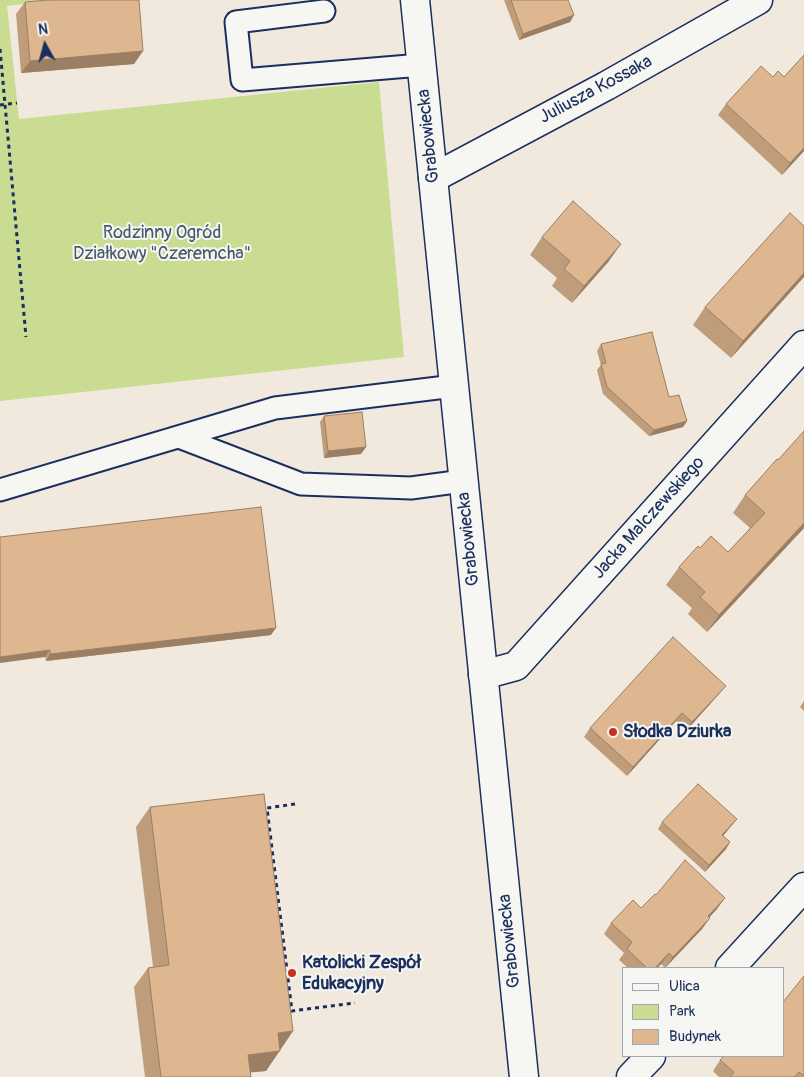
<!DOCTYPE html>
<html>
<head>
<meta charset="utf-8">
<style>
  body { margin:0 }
  #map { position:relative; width:804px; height:1077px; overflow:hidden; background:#f1e9de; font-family:Pangolin,sans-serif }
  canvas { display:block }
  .legend { position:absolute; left:622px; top:967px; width:162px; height:90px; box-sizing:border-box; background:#f6f6f2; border:1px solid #9ea6b7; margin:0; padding:6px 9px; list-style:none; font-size:15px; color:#1b2f5e }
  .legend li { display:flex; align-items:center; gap:10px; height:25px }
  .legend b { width:25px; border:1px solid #9ea6b7 }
  .north { position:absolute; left:20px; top:20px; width:50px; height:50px; -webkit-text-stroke:4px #f6f6f2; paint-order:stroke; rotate:353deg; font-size:14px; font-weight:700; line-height:20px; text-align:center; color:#1b2f5e }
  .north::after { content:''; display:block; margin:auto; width:18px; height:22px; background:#1b2f5e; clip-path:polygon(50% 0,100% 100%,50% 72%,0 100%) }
</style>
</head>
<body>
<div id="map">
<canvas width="804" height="1077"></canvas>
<ul class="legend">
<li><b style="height:6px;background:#f6f6f2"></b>Ulica</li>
<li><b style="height:14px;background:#c9dc91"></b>Park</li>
<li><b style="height:14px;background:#deb68f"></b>Budynek</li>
</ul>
<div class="north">N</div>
</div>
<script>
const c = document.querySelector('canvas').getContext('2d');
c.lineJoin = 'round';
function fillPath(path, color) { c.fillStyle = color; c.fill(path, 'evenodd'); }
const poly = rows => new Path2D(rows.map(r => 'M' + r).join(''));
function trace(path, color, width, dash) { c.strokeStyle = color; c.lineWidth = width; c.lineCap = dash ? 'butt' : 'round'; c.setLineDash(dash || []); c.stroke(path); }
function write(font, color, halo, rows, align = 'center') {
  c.font = font + ' Pangolin,sans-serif'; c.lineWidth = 4; c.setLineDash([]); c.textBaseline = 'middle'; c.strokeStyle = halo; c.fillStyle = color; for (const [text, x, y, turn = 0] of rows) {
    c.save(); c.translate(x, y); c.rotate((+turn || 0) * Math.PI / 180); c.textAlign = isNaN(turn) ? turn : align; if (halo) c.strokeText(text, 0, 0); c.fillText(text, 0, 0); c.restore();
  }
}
const green = poly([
  [0,0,58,0,7,6,19,119,379,82,404,357,0,401]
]);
const path = poly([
  [0,49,26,337],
  [0,105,17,103],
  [295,804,267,808,292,1011,355,1003]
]);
const service = poly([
  [324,11,236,22,242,80,421,65],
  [179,437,301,484,411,488,463,481],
  [0,490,275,408,454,386]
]);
const minor = poly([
  [433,178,606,86,758,0],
  [483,675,516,666,804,345],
  [730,968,804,887],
  [631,1077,651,1056]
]);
const tertiary = poly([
  [415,0,524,1077]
]);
const wall = poly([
  [504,0,568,0,574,15,570,22,519,40],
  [25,2,143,51,134,64,21,73,16,14],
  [804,55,804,151,782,175,718,115,726,104,773,77,784,77],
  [804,226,804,277,731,358,693,325,705,307],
  [542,237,609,261,572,303,552,286,557,278,530,255],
  [601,344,669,397,687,421,683,427,649,436,603,394,597,370,601,365,597,351],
  [324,416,366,447,361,454,324,458,320,422],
  [745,495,804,528,707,632,688,614,692,608,666,585,679,567,700,548,728,552,750,528,733,513],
  [0,537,271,635,46,661,45,657],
  [719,694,686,731,676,721,627,776,584,737,590,728],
  [804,701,804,711,800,707],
  [150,807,293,1031,266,1071,250,1072,251,1077,145,1077,134,987,148,968,153,967,136,827],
  [737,819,732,825,723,836,730,842,726,849,705,872,658,829,662,822],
  [656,895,717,909,709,918,702,929,665,968,661,964,657,968,628,968,619,960,624,953,604,934,611,923,641,908],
  [804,976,804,1077,719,1077,713,1071,720,1060,783,1056]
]);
const shadedWall = poly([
  [574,15,570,22,519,40,523,34],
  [143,51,134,64,21,73,30,61],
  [804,148,804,151,782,175,790,163],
  [621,244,609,261,572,303,584,286],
  [804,273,804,277,731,358,743,341],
  [687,421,683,427,649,436,654,430],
  [366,447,361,454,324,458,328,451],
  [804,523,804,528,707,632,719,615],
  [276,628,271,635,46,661,50,654],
  [50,650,45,657,0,663,0,657],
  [726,686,719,694,686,731,692,722],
  [682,713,676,721,627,776,633,767],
  [737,819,732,825,718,842,722,835],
  [730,842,726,849,705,872,709,865],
  [725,898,717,909,700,927,708,916],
  [710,918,702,929,665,968,673,957],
  [669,953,661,964,657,968,655,968],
  [293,1031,266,1071,234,1074,248,1055,278,1033]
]);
const building = poly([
  [49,0,139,0,143,51,30,61,25,2,49,0],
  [511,0,568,0,574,15,523,34,511,0],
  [804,55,804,148,790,163,726,104,761,66,773,77,778,71,784,77,804,55],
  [573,201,621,244,584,286,564,269,570,261,542,237,573,201],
  [790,213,804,226,804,273,743,341,705,307,790,213],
  [652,332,669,397,679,395,687,421,654,430,607,387,601,364,606,363,601,344,652,332],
  [362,412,366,447,328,451,324,416,362,412],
  [804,431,804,523,719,615,700,597,705,592,679,567,698,546,700,548,711,536,728,552,765,513,745,495,777,459,778,460,804,431],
  [261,507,276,628,50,654,50,650,0,657,0,537,261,507],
  [673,637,726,686,692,722,682,713,633,767,590,728,673,637],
  [698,784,737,819,722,835,730,842,709,865,662,822,698,784],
  [264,794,293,1031,278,1033,280,1051,248,1055,251,1077,161,1077,148,968,169,965,150,807,264,794],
  [685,860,725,898,708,916,710,918,673,957,669,953,655,968,647,968,627,949,632,942,611,923,633,900,641,908,655,894,656,895,685,860],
  [804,976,804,1076,799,1072,795,1077,730,1077,734,1072,720,1060,724,1056,783,1056,783,1002,804,976]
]);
const markers = [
  [613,732,5,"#c8321e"],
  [292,973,5,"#c8321e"]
];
const streetNames = [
  ["Juliusza Kossaka",596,90,-28],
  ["Grabowiecka",429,136,-96],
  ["Jacka Malczewskiego",649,518,-48],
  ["Grabowiecka",469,539,-96],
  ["Grabowiecka",510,941,-96]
];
const parkNames = [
  ["Rodzinny Ogród",162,233],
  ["Działkowy \"Czeremcha\"",162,254]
];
const poiNames = [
  ["Słodka Dziurka",623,732],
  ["Katolicki Zespół",302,963],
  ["Edukacyjny",302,984]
];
fillPath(green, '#c9dc91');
trace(service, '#1b2f5e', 25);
trace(minor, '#1b2f5e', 31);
trace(tertiary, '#1b2f5e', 31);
trace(path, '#1b2f5e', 3, [4, 4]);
trace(service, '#f6f6f2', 21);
trace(minor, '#f6f6f2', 28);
trace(tertiary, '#f6f6f2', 28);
fillPath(wall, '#bf9d7b');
fillPath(shadedWall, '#9b7f64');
fillPath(building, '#deb68f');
trace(building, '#9b7f64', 1);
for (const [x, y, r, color] of markers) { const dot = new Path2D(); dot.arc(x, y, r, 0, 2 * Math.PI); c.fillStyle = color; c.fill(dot); trace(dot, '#f6f6f2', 2); }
write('18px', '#1b2f5e', '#f6f6f2', streetNames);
write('18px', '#465a6b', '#f6f6f2', parkNames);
write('bold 18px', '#1b2f5e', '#f6f6f2', poiNames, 'left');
</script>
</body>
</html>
